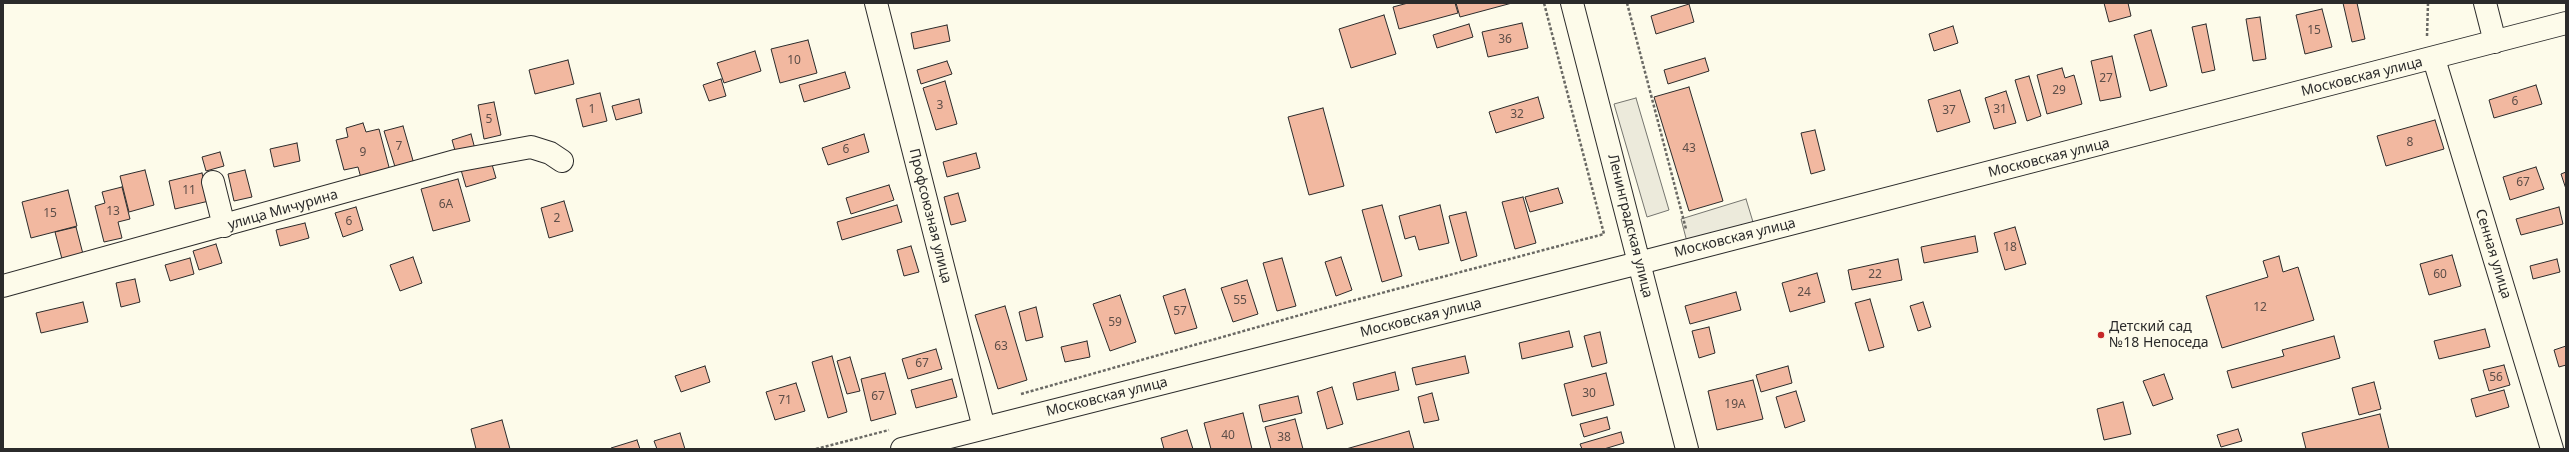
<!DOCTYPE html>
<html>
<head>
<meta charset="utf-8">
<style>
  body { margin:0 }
  #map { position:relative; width:2569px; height:452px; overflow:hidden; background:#fdfbea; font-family:"Noto Sans",sans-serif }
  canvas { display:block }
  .frame { position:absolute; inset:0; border:4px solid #2b2b2b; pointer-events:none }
</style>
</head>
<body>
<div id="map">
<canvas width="2569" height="452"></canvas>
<div class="frame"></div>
</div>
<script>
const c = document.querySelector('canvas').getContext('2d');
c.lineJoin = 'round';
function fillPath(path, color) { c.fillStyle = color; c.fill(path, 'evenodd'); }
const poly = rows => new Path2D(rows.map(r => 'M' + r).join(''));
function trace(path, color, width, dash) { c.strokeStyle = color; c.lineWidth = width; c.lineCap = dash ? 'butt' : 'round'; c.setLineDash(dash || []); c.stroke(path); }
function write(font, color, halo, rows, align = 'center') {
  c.font = font + ' "Noto Sans",sans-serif'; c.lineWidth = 3; c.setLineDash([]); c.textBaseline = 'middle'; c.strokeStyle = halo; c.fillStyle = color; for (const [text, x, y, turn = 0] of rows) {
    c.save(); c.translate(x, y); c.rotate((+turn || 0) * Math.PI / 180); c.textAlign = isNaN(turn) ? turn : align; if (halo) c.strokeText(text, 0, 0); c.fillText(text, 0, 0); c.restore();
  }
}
const parking = poly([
  [1636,98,1669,210,1647,217,1614,104,1636,98],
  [1746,199,1753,222,1687,242,1681,219,1746,199]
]);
const building = poly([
  [1408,3,1455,3,1458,13,1399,29,1393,7,1408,3],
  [1456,3,1512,3,1460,17,1456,3],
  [2104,3,2128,3,2131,16,2109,22,2104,3],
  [2343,3,2357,3,2365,39,2352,42,2343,3],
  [1689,4,1694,22,1656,34,1651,16,1689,4],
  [2322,9,2332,47,2305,54,2296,15,2322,9],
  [1384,15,1396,54,1351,68,1339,29,1384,15],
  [2260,17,2266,59,2253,61,2246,19,2260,17],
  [1522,23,1528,48,1488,57,1482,32,1522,23],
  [1469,24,1473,37,1437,48,1433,35,1469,24],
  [2206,24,2215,70,2202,73,2192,27,2206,24],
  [947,25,950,41,914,49,911,33,947,25],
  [1953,26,1958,43,1934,51,1929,34,1953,26],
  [2151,30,2167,86,2150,91,2134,35,2151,30],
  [808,40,817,73,780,83,771,49,808,40],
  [755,51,761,71,724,83,717,63,755,51],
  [2112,56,2121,97,2100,101,2091,61,2112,56],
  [1705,58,1709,71,1668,84,1664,70,1705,58],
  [568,60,574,84,535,94,529,70,568,60],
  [947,61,952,74,921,84,917,70,947,61],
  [2062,68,2065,78,2074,75,2082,104,2047,114,2037,75,2062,68],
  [845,72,850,88,804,102,799,85,845,72],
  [2029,76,2041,116,2027,121,2015,80,2029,76],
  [721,79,726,96,709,101,703,85,721,79],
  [945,81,957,124,936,130,923,88,945,81],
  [2536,85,2542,104,2494,118,2489,100,2536,85],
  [1689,87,1723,201,1689,211,1654,97,1689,87],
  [1960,90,1970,122,1937,132,1928,100,1960,90],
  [2006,91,2016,123,1994,129,1985,98,2006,91],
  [600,93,607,121,583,127,576,99,600,93],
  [1538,97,1544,118,1496,133,1489,112,1538,97],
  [639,99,642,113,616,120,612,106,639,99],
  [494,102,501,135,484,139,478,105,494,102],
  [1323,108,1344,186,1309,195,1288,117,1323,108],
  [2435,120,2444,149,2386,166,2377,136,2435,120],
  [363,123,366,132,379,129,390,171,361,178,358,167,344,170,336,140,348,137,346,128,363,123],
  [403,126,414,164,396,170,384,131,403,126],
  [1815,130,1825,170,1811,174,1801,133,1815,130],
  [471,134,475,149,456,154,452,140,471,134],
  [864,134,869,152,828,165,822,148,864,134],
  [297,143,300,161,274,167,270,149,297,143],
  [220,152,224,166,206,171,202,157,220,152],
  [976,153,980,168,947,177,943,162,976,153],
  [491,161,496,178,466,187,461,170,491,161],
  [2536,167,2544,189,2510,200,2503,177,2536,167],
  [145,170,154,205,129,212,120,176,145,170],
  [245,170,252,197,234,201,228,174,245,170],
  [2566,172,2566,189,2561,174,2566,172],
  [202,173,209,201,175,209,169,181,202,173],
  [458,179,470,221,433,231,421,189,458,179],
  [889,185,894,200,851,214,846,198,889,185],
  [122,187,130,219,118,222,122,238,104,242,95,206,105,203,102,192,122,187],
  [1558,188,1563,203,1530,212,1525,197,1558,188],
  [68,190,77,226,31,238,22,202,68,190],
  [958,193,966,221,951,225,944,197,958,193],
  [1523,197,1536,243,1515,249,1502,202,1523,197],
  [564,201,573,231,549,238,541,208,564,201],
  [897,205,902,222,842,240,837,222,897,205],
  [1382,205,1402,276,1382,282,1362,210,1382,205],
  [1440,205,1449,243,1419,250,1415,236,1405,239,1399,216,1440,205],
  [356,207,363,230,343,237,335,213,356,207],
  [2559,207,2563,224,2521,235,2516,219,2559,207],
  [1466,212,1477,256,1461,261,1449,216,1466,212],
  [305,223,309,238,280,246,276,230,305,223],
  [76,227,83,254,62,259,55,232,76,227],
  [2015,227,2026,264,2005,270,1994,233,2015,227],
  [1975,236,1978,252,1924,263,1921,247,1975,236],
  [216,244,222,263,199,270,193,251,216,244],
  [911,246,919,272,904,276,897,250,911,246],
  [2452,255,2461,286,2429,295,2420,264,2452,255],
  [2279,256,2283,272,2298,267,2314,320,2222,348,2206,296,2268,277,2263,261,2279,256],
  [413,257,422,283,400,291,390,265,413,257],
  [1341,257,1352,290,1336,296,1325,262,1341,257],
  [190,258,194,274,170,281,165,265,190,258],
  [1282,258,1296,306,1277,311,1263,263,1282,258],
  [1898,259,1902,280,1852,290,1848,270,1898,259],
  [2557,259,2560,272,2533,279,2530,266,2557,259],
  [1817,273,1825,302,1790,312,1782,283,1817,273],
  [135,279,140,302,121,307,116,283,135,279],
  [1247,280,1258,314,1233,322,1221,288,1247,280],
  [1185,289,1197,328,1175,334,1163,296,1185,289],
  [1736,292,1741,310,1690,324,1685,306,1736,292],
  [1120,295,1136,342,1110,351,1093,304,1120,295],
  [1870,299,1884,347,1869,351,1855,303,1870,299],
  [83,302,88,322,41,333,36,313,83,302],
  [1923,302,1931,327,1918,331,1910,306,1923,302],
  [1005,306,1027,380,998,389,975,315,1005,306],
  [1036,307,1043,337,1026,341,1019,312,1036,307],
  [1709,327,1715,353,1699,358,1692,331,1709,327],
  [2485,329,2490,347,2439,359,2434,341,2485,329],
  [1569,331,1573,347,1522,359,1519,343,1569,331],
  [1600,332,1607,363,1592,367,1584,336,1600,332],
  [2334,336,2340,358,2232,388,2227,371,2284,356,2282,350,2334,336],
  [1087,341,1090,357,1065,362,1061,347,1087,341],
  [2566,346,2566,365,2559,367,2554,350,2566,346],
  [936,349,942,369,908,379,902,359,936,349],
  [832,356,847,412,828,418,812,362,832,356],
  [1465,356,1469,373,1416,385,1412,368,1465,356],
  [850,357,860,391,847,394,837,361,850,357],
  [2504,365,2510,385,2489,391,2483,370,2504,365],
  [705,366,710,382,681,392,675,376,705,366],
  [1788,366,1792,383,1761,392,1756,375,1788,366],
  [1395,372,1399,390,1357,400,1353,383,1395,372],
  [885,373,896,414,871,421,861,379,885,373],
  [1606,373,1614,405,1572,416,1564,384,1606,373],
  [2164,374,2173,399,2153,406,2143,381,2164,374],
  [952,379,957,397,916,408,911,390,952,379],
  [1753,380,1763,419,1717,430,1708,391,1753,380],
  [2374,382,2381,409,2359,415,2352,388,2374,382],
  [796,383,805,411,775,420,766,392,796,383],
  [1332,387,1343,424,1327,429,1317,392,1332,387],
  [2504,390,2509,407,2476,417,2471,399,2504,390],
  [1796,391,1805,421,1785,428,1776,397,1796,391],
  [1432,393,1439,420,1424,423,1418,397,1432,393],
  [1298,396,1302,413,1263,422,1259,405,1298,396],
  [2123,402,2131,434,2104,440,2097,409,2123,402],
  [1243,413,1252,449,1211,449,1204,423,1243,413],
  [2380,414,2389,449,2306,449,2302,433,2380,414],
  [1607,417,1610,429,1584,437,1580,424,1607,417],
  [1295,419,1303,449,1271,449,1265,427,1295,419],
  [502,420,510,449,476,449,471,429,502,420],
  [2238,429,2242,441,2221,447,2217,435,2238,429],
  [1187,430,1193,449,1164,449,1161,438,1187,430],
  [1409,431,1414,449,1346,449,1409,431],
  [1621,432,1624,443,1604,449,1582,449,1580,444,1621,432],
  [680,433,685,449,657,449,654,441,680,433],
  [637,440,640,449,612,449,611,448,637,440]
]);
const path = poly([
  [1627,3,1686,229],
  [2427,36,2428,3],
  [1021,394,1325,308,1604,234,1544,3],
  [816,449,889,430]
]);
const minor = poly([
  [876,3,984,428],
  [1572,3,1687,449],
  [2485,3,2495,42],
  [2434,59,2552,449],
  [213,182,224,226],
  [3,286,455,161,531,147,550,153,562,161],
  [902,449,1639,263,2566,23]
]);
const markers = [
  [2101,335,4,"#c62828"]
];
const numberNames = [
  ["15",2314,31],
  ["36",1505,40],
  ["10",794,61],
  ["27",2106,79],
  ["29",2059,91],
  ["6",2515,102],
  ["3",940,106],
  ["1",592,110],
  ["31",2000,110],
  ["37",1949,111],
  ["32",1517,115],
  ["5",489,120],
  ["8",2410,143],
  ["7",399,147],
  ["43",1689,149],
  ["6",846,150],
  ["9",363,153],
  ["67",2523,183],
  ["11",189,191],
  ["6А",446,205],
  ["13",113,212],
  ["15",50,214],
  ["2",557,219],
  ["6",349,222],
  ["18",2010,248],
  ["22",1875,275],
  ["60",2440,275],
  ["24",1804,293],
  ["55",1240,301],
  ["12",2260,308],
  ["57",1180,312],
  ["59",1115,323],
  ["63",1001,347],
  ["67",922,364],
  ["56",2496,378],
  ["30",1589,394],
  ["67",878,397],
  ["71",785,401],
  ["19А",1735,405],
  ["40",1228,436],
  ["38",1284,438]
];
const streetNames = [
  ["Московская улица",2362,77,-14],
  ["Московская улица",2049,158,-14],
  ["улица Мичурина",283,210,-16],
  ["Профсоюзная улица",930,216,76],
  ["Ленинградская улица",1630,226,76],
  ["Московская улица",1735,238,-14],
  ["Сенная улица",2493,254,73],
  ["Московская улица",1421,318,-14],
  ["Московская улица",1107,397,-14]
];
const poiNames = [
  ["Детский сад",2109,327],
  ["№18 Непоседа",2109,343]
];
fillPath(parking, '#eceadb');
trace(parking, '#74746e', 1);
fillPath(building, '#f2b8a0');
trace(building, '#2b2b2b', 1);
trace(minor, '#2b2b2b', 24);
trace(path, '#6a6964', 2.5, [3, 2]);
trace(minor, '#fdfbea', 22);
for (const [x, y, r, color] of markers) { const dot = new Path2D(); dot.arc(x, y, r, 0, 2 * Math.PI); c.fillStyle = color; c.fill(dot); trace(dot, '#fdfbea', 1.5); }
write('12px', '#5d4e48', null, numberNames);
write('14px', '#2b2b2b', '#fdfbea', streetNames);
write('14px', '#2b2b2b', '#fdfbea', poiNames, 'left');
</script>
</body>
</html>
